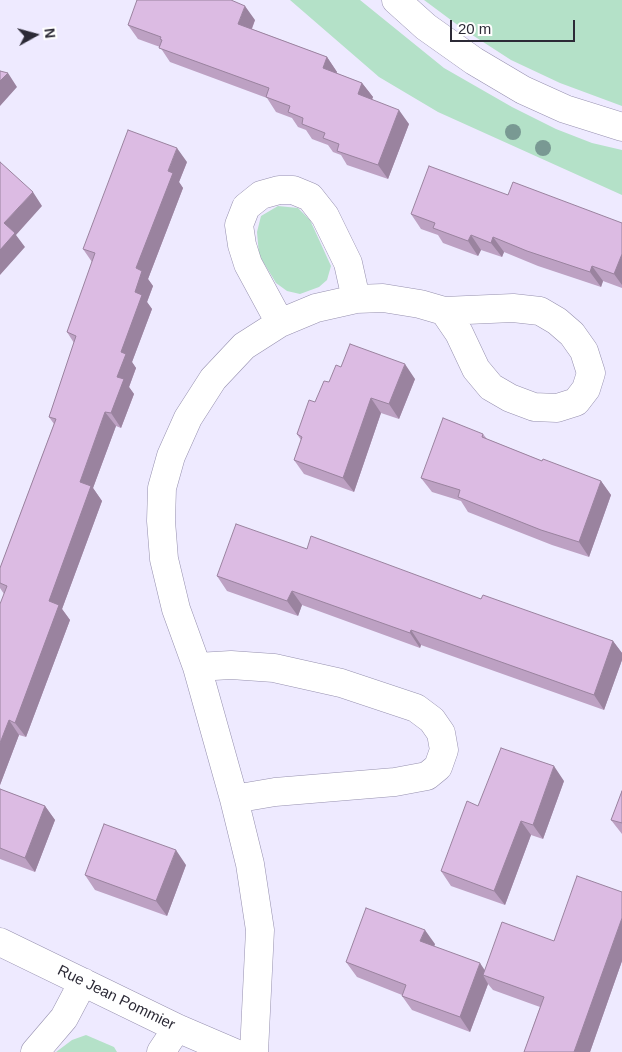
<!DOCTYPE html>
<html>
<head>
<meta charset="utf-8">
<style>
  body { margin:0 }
  #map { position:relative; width:622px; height:1052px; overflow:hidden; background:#eeeaff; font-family:Arial,sans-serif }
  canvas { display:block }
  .north { position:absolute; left:10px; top:10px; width:50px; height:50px; -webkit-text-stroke:4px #fff; paint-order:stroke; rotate:83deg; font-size:14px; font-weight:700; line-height:20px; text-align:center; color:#2c2a36 }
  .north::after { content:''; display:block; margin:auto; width:18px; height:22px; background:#2c2a36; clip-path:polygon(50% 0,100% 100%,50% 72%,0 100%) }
  .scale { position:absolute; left:450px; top:20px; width:125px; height:22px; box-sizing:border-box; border:2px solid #2c2a36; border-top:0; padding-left:6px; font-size:15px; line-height:18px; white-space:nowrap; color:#2c2a36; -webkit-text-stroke:4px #fff; paint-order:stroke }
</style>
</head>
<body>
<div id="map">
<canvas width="622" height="1052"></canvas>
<div class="north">N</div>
<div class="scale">20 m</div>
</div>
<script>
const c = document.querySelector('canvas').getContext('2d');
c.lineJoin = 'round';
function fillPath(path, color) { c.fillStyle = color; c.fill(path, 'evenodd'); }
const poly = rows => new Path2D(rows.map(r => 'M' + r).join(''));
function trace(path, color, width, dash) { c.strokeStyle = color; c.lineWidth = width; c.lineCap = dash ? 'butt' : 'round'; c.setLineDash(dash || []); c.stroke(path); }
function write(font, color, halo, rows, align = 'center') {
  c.font = font + ' Arial,sans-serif'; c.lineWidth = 4; c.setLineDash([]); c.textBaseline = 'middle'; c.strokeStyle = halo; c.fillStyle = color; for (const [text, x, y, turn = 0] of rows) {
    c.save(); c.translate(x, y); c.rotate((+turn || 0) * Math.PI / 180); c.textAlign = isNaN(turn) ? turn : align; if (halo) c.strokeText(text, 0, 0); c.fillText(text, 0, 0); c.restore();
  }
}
const green = poly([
  [290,0,360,0,444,68,512,107,556,129,592,143,622,150,622,195,438,112,379,77],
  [424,0,622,0,622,106,560,83,511,60,463,29],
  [278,206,298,208,310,220,331,266,327,280,319,287,300,294,287,291,276,283,259,255,257,232,261,216],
  [86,1035,114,1047,117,1052,56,1052,72,1040]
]);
const minor = poly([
  [396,0,426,27,474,61,523,90,565,109,622,127],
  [280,323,248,264,242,245,239,225,246,207,261,195,279,190,293,190,310,197,325,216,348,263,356,299],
  [197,667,231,665,274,668,341,683,416,708,432,720,441,733,444,750,438,767,427,776,395,782,275,792,234,799],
  [0,942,177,1028,233,1052],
  [35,1052,64,1018,83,982],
  [161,1052,177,1028],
  [254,1052,260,930,250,864,234,799,197,667,176,609,164,559,161,521,162,488,171,456,188,418,213,379,244,346,280,323,316,308,356,299,383,298,420,304,444,311,513,308,540,311,557,321,572,334,584,351,591,373,586,389,576,402,557,408,534,407,510,398,491,387,476,369,459,333,444,311]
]);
const trees = [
  [513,132],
  [543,148]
];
const wall = poly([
  [255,20,252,29,327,57,337,72,336,73,362,83,373,97,372,99,409,124,388,179,347,165,341,155,333,152,328,145,312,139,306,130,298,127,292,118,276,112,267,98,170,62,160,47,138,39,128,25],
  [187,162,179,182,183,188,148,279,153,286,147,302,152,309,132,362,136,368,129,387,134,394,121,428,116,426,93,488,102,501,62,609,70,620,26,737,19,735,0,785,4,594,0,588,0,568,54,424,49,417,74,343,67,332,92,262,83,249],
  [508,195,622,223,622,288,603,281,601,287,538,266,504,252,502,257,481,250,478,256,443,243,438,235,421,229,411,214],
  [341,367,415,379,399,419,381,413,354,492,304,474,294,460,301,440,297,434,315,402],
  [483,434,487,439,542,461,601,481,611,495,589,557,552,545,468,512,461,501,432,492,421,478],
  [307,549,481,599,613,641,622,653,622,660,604,710,421,645,420,648,302,605,298,616,227,591,217,576],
  [564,781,543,839,531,835,505,905,451,886,441,871,478,806],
  [0,789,45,806,55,820,35,872,0,859],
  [622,791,622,834,611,820],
  [186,865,167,916,95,890,85,875],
  [622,892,622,961,590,1052,524,1052,540,1007,493,990,488,984,470,1032,412,1010,402,996,402,995,357,977,346,962,435,944,434,947,485,970,554,941]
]);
const shadedWall = poly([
  [245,6,255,20,248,38,238,24],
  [327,57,337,72,333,82,323,68],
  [8,73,17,87,0,106,0,81],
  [362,83,373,97,368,109,358,94],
  [399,110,409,124,388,179,378,165],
  [177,148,187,162,179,182,183,188,148,279,153,286,147,302,152,309,132,362,136,368,129,387,134,394,121,428,111,413,121,352,135,292,136,268,168,171],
  [33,192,42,206,16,235,25,247,0,275,0,250,4,223],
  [471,235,481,250,478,256,468,241],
  [493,237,504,252,502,257,491,243],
  [622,254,622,285,614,274],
  [592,266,603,281,601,287,590,272],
  [405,364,415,379,399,419,389,404],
  [371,398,381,413,354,492,343,478],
  [105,412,116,426,93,488,102,501,62,609,70,620,26,737,15,723,49,601,80,482],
  [601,481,611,495,589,557,579,542],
  [292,591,302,605,298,616,287,601],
  [411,630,421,645,420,648,410,633],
  [613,641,622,653,622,660,604,710,594,695],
  [9,720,19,735,0,785,0,743],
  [554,766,564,781,543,839,533,825],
  [45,806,55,820,35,872,25,858],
  [521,821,531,835,505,905,494,891],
  [176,850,186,865,167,916,156,901],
  [622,918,622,961,590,1052,574,1052],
  [425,930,435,944,430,956,420,941],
  [480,963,490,978,483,975,488,984,470,1032,460,1017]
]);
const building = poly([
  [137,0,231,0,245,6,238,24,327,57,323,68,362,83,358,94,399,110,378,165,337,151,339,144,323,138,325,133,302,124,303,118,288,112,290,106,266,97,269,88,159,48,162,40,160,39,161,37,128,25,137,0],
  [0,71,8,73,0,81,0,71],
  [128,130,177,148,168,171,173,173,136,268,142,271,135,292,142,295,121,352,126,354,117,377,124,379,111,413,105,412,80,482,91,486,49,601,59,605,15,723,9,720,0,743,0,604,7,586,0,583,0,568,56,419,49,417,76,336,67,332,95,253,83,249,128,130],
  [0,162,33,192,4,223,15,233,0,250,0,162],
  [429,166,508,195,513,182,622,223,622,254,614,274,592,266,590,272,527,251,493,237,491,243,471,235,468,241,433,228,435,223,411,214,429,166],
  [350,344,405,364,389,404,371,398,343,478,294,460,302,437,297,434,309,400,315,402,324,381,329,382,336,365,341,367,350,344],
  [443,418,483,434,482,437,542,461,543,459,601,481,579,542,541,530,458,497,460,490,421,478,443,418],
  [236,524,307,549,311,536,481,599,483,595,613,641,594,695,411,630,410,633,292,591,287,601,217,576,236,524],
  [501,748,554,766,533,825,521,821,494,891,441,871,467,801,478,806,501,748],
  [0,789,45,806,25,858,0,848,0,789],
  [622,791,622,823,611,820,622,791],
  [104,824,176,850,156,901,85,875,104,824],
  [577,876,622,892,622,918,574,1052,524,1052,544,997,483,975,502,922,554,941,577,876],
  [366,908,425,930,420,941,480,963,460,1017,402,996,406,985,346,962,366,908]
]);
const streetNames = [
  ["Rue Jean Pommier",116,998,26]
];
fillPath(green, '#b4e1c8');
trace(minor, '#9690af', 29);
trace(minor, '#fff', 28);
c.fillStyle = '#799993';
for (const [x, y] of trees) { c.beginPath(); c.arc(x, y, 8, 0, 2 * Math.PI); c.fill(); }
fillPath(wall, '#bda1c3');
fillPath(shadedWall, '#9a839f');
fillPath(building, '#dcbbe3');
trace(building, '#9a839f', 1);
write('15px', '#2c2a36', '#fff', streetNames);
</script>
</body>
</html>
